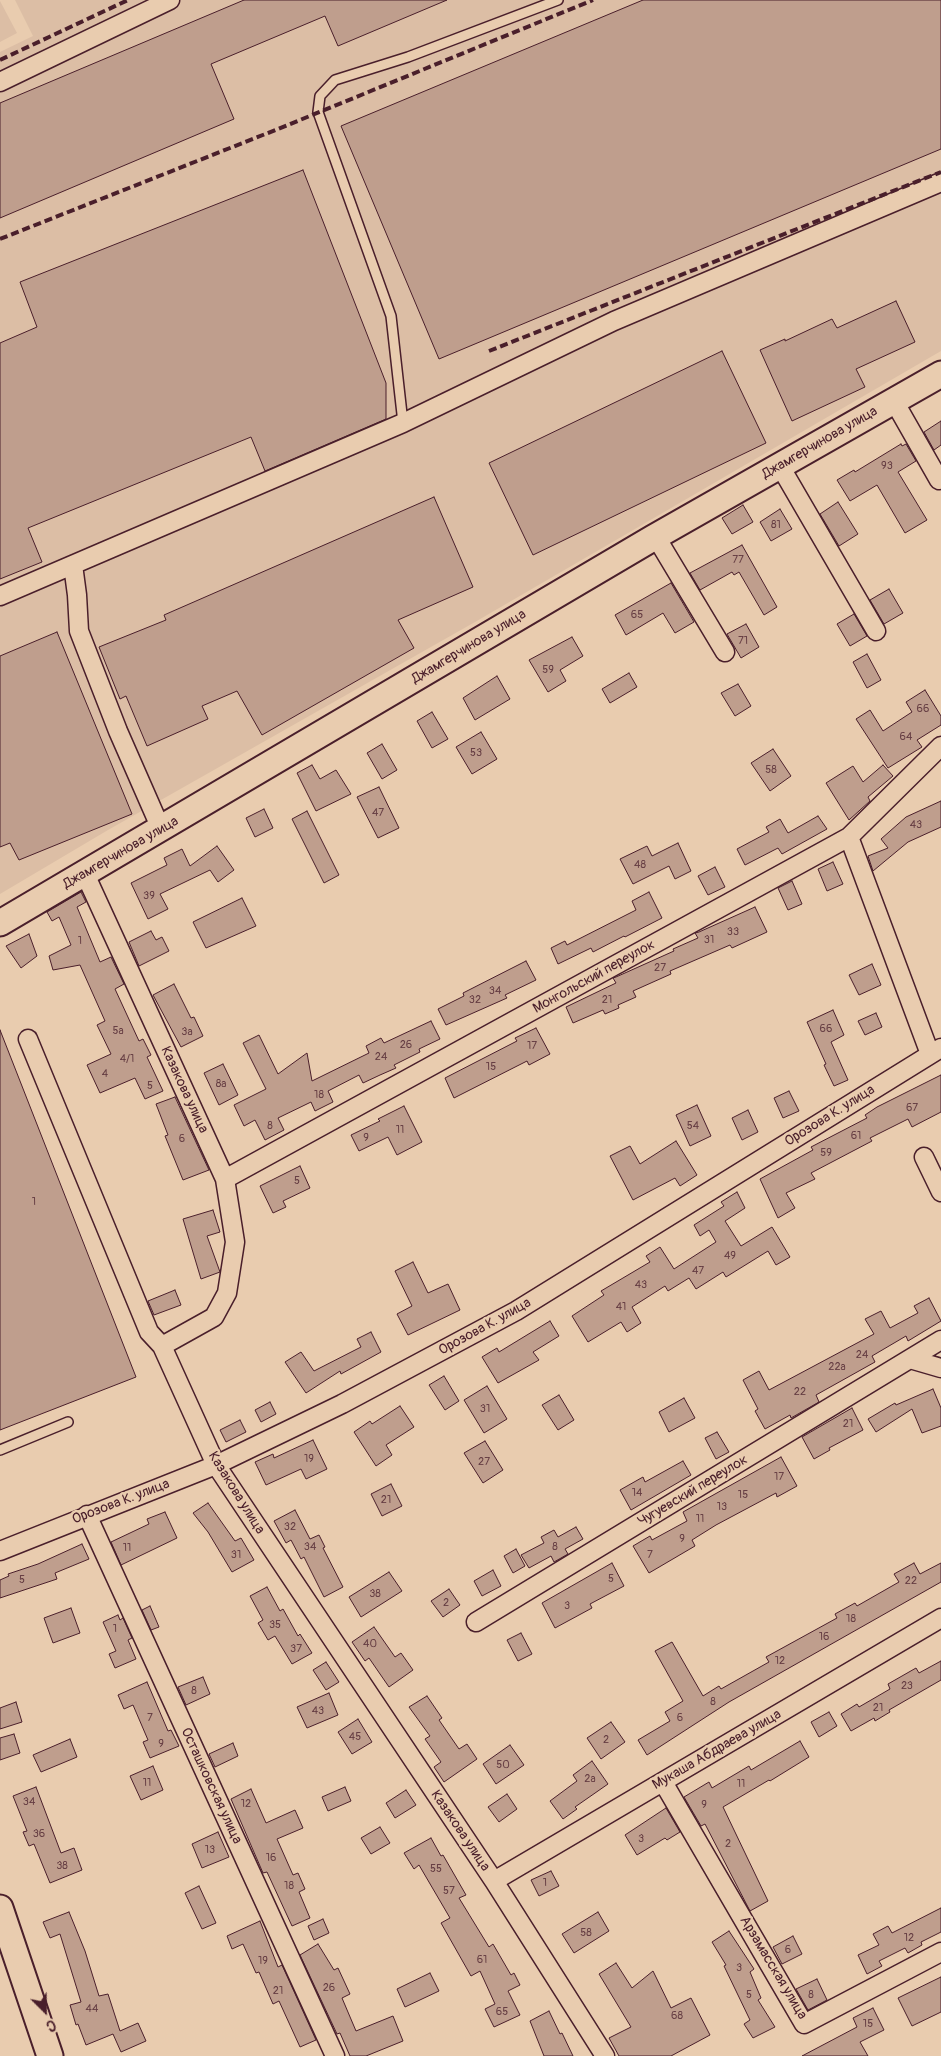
<!DOCTYPE html>
<html>
<head>
<meta charset="utf-8">
<style>
  body { margin:0 }
  #map { position:relative; width:941px; height:2056px; overflow:hidden; background:#e9ccaf; font-family:Pangolin,sans-serif }
  canvas { display:block }
  .north { position:absolute; left:20px; top:1986px; width:50px; height:50px; -webkit-text-stroke:4px #e9ccaf; paint-order:stroke; rotate:157deg; font-size:14px; font-weight:700; line-height:20px; text-align:center; color:#4a1f2b }
  .north::after { content:''; display:block; margin:auto; width:18px; height:22px; background:#4a1f2b; clip-path:polygon(50% 0,100% 100%,50% 72%,0 100%) }
</style>
</head>
<body>
<div id="map">
<canvas width="941" height="2056"></canvas>
<div class="north">С</div>
</div>
<script>
const c = document.querySelector('canvas').getContext('2d');
c.lineJoin = 'round';
function fillPath(path, color) { c.fillStyle = color; c.fill(path, 'evenodd'); }
const poly = rows => new Path2D(rows.map(r => 'M' + r).join(''));
function trace(path, color, width, dash) { c.strokeStyle = color; c.lineWidth = width; c.lineCap = dash ? 'butt' : 'round'; c.setLineDash(dash || []); c.stroke(path); }
function write(font, color, halo, rows, align = 'center') {
  c.font = font + ' Pangolin,sans-serif'; c.lineWidth = 5; c.setLineDash([]); c.textBaseline = 'middle'; c.strokeStyle = halo; c.fillStyle = color; for (const [text, x, y, turn = 0] of rows) {
    c.save(); c.translate(x, y); c.rotate((+turn || 0) * Math.PI / 180); c.textAlign = isNaN(turn) ? turn : align; if (halo) c.strokeText(text, 0, 0); c.fillText(text, 0, 0); c.restore();
  }
}
const built = poly([
  [15,0,941,0,941,351,475,622,108,830,0,894,0,52,33,36],
  [0,1,17,33,0,42]
]);
const building = poly([
  [244,0,447,0,338,46,325,16,211,64,234,119,0,218,0,103,244,0],
  [643,0,941,0,941,149,439,359,341,126,643,0],
  [303,170,386,383,386,419,265,471,251,437,28,528,42,562,0,579,0,343,37,327,20,282,303,170],
  [896,301,915,342,856,369,865,387,792,421,760,350,785,339,785,341,832,319,837,328,896,301],
  [722,351,766,443,533,555,489,463,722,351],
  [941,421,941,445,934,450,924,432,941,421],
  [901,444,902,446,906,444,916,461,898,472,927,520,905,533,877,485,850,501,837,480,854,470,855,472,901,444],
  [434,497,473,587,398,620,414,648,262,735,237,691,202,706,208,719,147,746,126,696,120,699,99,647,166,620,164,615,434,497],
  [838,502,858,534,839,546,820,514,838,502],
  [743,505,753,522,732,534,722,518,743,505],
  [780,509,792,529,771,541,760,522,780,509],
  [742,545,777,607,764,615,739,572,734,575,732,572,700,590,690,573,742,545],
  [671,583,694,622,675,633,663,613,626,635,615,615,671,583],
  [889,589,903,613,884,624,870,600,889,589],
  [854,614,867,636,850,646,837,624,854,614],
  [746,624,759,647,741,658,727,634,746,624],
  [57,632,132,814,19,860,10,843,0,847,0,656,57,632],
  [572,637,583,656,560,670,566,681,548,692,529,660,572,637],
  [867,654,881,680,867,688,853,662,867,654],
  [629,673,637,687,610,703,602,689,629,673],
  [497,676,510,699,475,720,463,698,497,676],
  [738,684,751,706,735,716,721,693,738,684],
  [925,690,941,716,941,725,917,740,922,747,888,768,856,719,870,710,883,731,912,712,906,702,925,690],
  [432,712,448,739,432,748,417,721,432,712],
  [481,732,497,759,472,774,456,747,481,732],
  [382,744,397,770,382,779,367,753,382,744],
  [773,749,791,776,770,791,751,763,773,749],
  [312,765,320,779,336,770,351,794,316,811,297,773,312,765],
  [883,765,893,776,868,797,870,801,849,820,826,783,853,766,863,782,883,765],
  [379,787,399,828,378,838,357,797,379,787],
  [941,801,941,827,908,842,873,871,868,856,888,848,881,839,906,817,941,801],
  [264,809,273,828,255,837,246,818,264,809],
  [307,811,339,875,324,883,292,819,307,811],
  [818,816,827,829,782,854,778,848,745,865,737,849,769,832,766,827,780,819,788,833,818,816],
  [678,843,691,871,675,879,669,866,633,884,620,859,647,846,652,856,678,843],
  [217,846,234,870,218,882,210,870,160,894,168,909,148,919,131,883,167,865,164,858,182,849,190,866,217,846],
  [833,862,843,884,827,891,818,869,833,862],
  [715,867,725,887,708,895,698,876,715,867],
  [792,881,802,904,788,910,778,888,792,881],
  [81,892,86,902,77,907,100,962,111,957,124,984,115,989,139,1041,143,1039,151,1055,147,1057,163,1091,145,1099,135,1078,100,1093,87,1065,111,1054,97,1025,105,1021,80,965,53,970,49,956,71,945,59,917,52,921,47,912,81,892],
  [649,892,662,918,625,937,624,936,593,952,591,948,558,964,551,948,565,941,567,945,636,910,632,901,649,892],
  [242,898,256,926,206,948,193,922,242,898],
  [755,907,767,932,732,948,730,945,670,971,671,974,633,991,636,997,618,1005,619,1008,605,1014,603,1010,573,1023,566,1007,616,983,613,978,616,977,674,951,673,949,698,938,695,933,699,932,755,907],
  [151,931,156,940,162,937,169,951,139,966,129,942,151,931],
  [29,934,37,956,21,968,6,946,29,934],
  [526,961,536,980,505,995,507,998,446,1025,438,1009,464,996,463,993,526,961],
  [872,964,881,985,859,995,849,975,872,964],
  [174,984,191,1018,194,1017,203,1036,181,1047,153,995,174,984],
  [833,1010,844,1035,831,1042,848,1080,834,1086,824,1065,826,1064,807,1022,833,1010],
  [876,1013,882,1027,865,1035,858,1021,876,1013],
  [431,1021,440,1039,419,1049,420,1052,394,1065,396,1068,380,1075,363,1083,359,1075,328,1091,333,1102,315,1111,311,1102,278,1118,284,1130,265,1140,255,1120,244,1126,234,1105,266,1089,243,1043,259,1035,278,1074,307,1053,312,1081,369,1053,366,1046,381,1038,384,1043,431,1021],
  [536,1028,550,1054,529,1065,527,1061,454,1098,445,1078,517,1041,515,1038,536,1028],
  [0,1030,136,1377,0,1430,0,1030],
  [223,1064,238,1095,219,1105,204,1073,223,1064],
  [941,1075,941,1112,912,1127,908,1119,870,1138,872,1141,811,1173,815,1179,786,1193,795,1208,778,1218,760,1179,813,1150,811,1147,867,1118,865,1115,877,1107,941,1075],
  [789,1091,799,1111,783,1118,774,1098,789,1091],
  [175,1097,209,1170,183,1180,165,1136,168,1135,156,1104,175,1097],
  [697,1105,711,1136,690,1146,676,1115,697,1105],
  [404,1106,422,1142,397,1155,388,1137,359,1151,351,1135,380,1121,378,1119,404,1106],
  [748,1110,758,1132,742,1140,732,1118,748,1110],
  [676,1141,697,1175,680,1186,675,1178,633,1200,610,1156,630,1146,640,1164,676,1141],
  [300,1166,310,1188,283,1201,286,1207,273,1213,260,1186,300,1166],
  [737,1192,745,1208,725,1221,741,1246,772,1227,790,1257,776,1265,768,1251,726,1277,723,1272,696,1289,689,1278,668,1291,665,1286,632,1307,641,1323,627,1332,621,1322,588,1342,572,1316,604,1295,601,1291,650,1262,646,1256,660,1247,674,1269,716,1242,709,1230,700,1236,694,1225,724,1206,721,1202,737,1192],
  [213,1210,220,1232,207,1236,220,1272,201,1279,183,1219,213,1210],
  [413,1262,428,1293,448,1284,460,1310,408,1335,397,1314,412,1306,395,1271,413,1262],
  [175,1290,181,1305,154,1315,148,1301,175,1290],
  [929,1298,941,1321,908,1341,906,1336,872,1356,875,1362,816,1395,819,1402,791,1418,790,1415,765,1429,755,1411,758,1409,743,1380,759,1371,769,1390,874,1334,865,1319,881,1311,890,1328,918,1313,914,1306,929,1298],
  [550,1321,559,1336,533,1352,539,1360,498,1383,482,1357,497,1348,499,1352,550,1321],
  [371,1332,381,1352,341,1374,340,1371,306,1393,285,1362,301,1352,314,1371,361,1347,357,1339,371,1332],
  [444,1376,459,1401,445,1410,429,1385,444,1376],
  [487,1386,507,1419,484,1433,464,1400,487,1386],
  [933,1389,941,1408,941,1426,922,1433,912,1409,876,1432,868,1419,895,1403,896,1405,933,1389],
  [559,1395,574,1420,558,1430,542,1405,559,1395],
  [684,1398,695,1418,669,1432,659,1412,684,1398],
  [270,1402,276,1414,261,1422,255,1410,270,1402],
  [400,1406,414,1427,386,1445,392,1455,376,1466,354,1432,370,1421,372,1424,400,1406],
  [852,1408,863,1430,829,1448,830,1450,814,1459,802,1437,852,1408],
  [240,1420,246,1432,226,1442,220,1430,240,1420],
  [717,1432,729,1452,716,1459,705,1438,717,1432],
  [313,1440,327,1469,306,1479,301,1469,266,1485,255,1462,273,1454,274,1458,313,1440],
  [485,1441,503,1470,483,1483,464,1453,485,1441],
  [781,1457,797,1486,777,1497,776,1493,716,1525,692,1540,695,1546,649,1573,633,1546,650,1536,652,1540,687,1521,683,1512,781,1457],
  [683,1461,691,1475,631,1510,620,1490,643,1477,645,1482,683,1461],
  [391,1484,402,1506,382,1516,371,1494,391,1484],
  [208,1503,235,1541,241,1538,254,1560,232,1572,208,1532,193,1513,208,1503],
  [295,1510,310,1539,319,1535,325,1547,323,1548,343,1587,324,1597,304,1557,301,1559,291,1540,286,1543,274,1521,295,1510],
  [165,1512,177,1538,121,1565,111,1542,149,1524,147,1519,165,1512],
  [576,1527,583,1539,565,1549,568,1554,554,1562,551,1556,529,1568,521,1555,544,1543,541,1537,554,1530,558,1537,576,1527],
  [82,1544,89,1559,55,1573,57,1579,0,1598,0,1580,9,1576,8,1574,38,1564,82,1544],
  [516,1549,525,1566,513,1573,504,1556,516,1549],
  [612,1563,624,1586,590,1604,592,1608,555,1628,542,1603,612,1563],
  [914,1563,920,1574,941,1563,941,1582,729,1702,647,1755,638,1740,670,1721,665,1712,683,1701,655,1651,672,1642,703,1696,719,1686,721,1689,769,1662,766,1657,837,1618,835,1614,855,1603,857,1606,899,1582,894,1574,914,1563],
  [493,1570,501,1586,482,1596,474,1581,493,1570],
  [389,1572,402,1591,361,1617,349,1597,389,1572],
  [267,1587,280,1611,283,1609,298,1636,300,1634,312,1653,292,1664,275,1636,268,1640,258,1623,263,1620,250,1596,267,1587],
  [449,1589,460,1605,443,1617,431,1601,449,1589],
  [150,1606,159,1627,151,1630,142,1610,150,1606],
  [71,1608,80,1633,53,1643,44,1618,71,1608],
  [118,1615,120,1620,123,1618,132,1638,128,1640,136,1659,115,1668,109,1654,116,1651,103,1622,118,1615],
  [374,1627,395,1657,401,1653,413,1670,389,1687,369,1658,365,1661,352,1642,374,1627],
  [521,1633,532,1654,518,1661,507,1640,521,1633],
  [941,1661,941,1680,889,1710,890,1712,875,1721,874,1718,851,1731,841,1714,857,1704,859,1707,890,1689,888,1684,916,1668,919,1673,941,1661],
  [326,1662,339,1682,326,1690,313,1670,326,1662],
  [203,1677,210,1694,186,1705,178,1687,203,1677],
  [147,1682,168,1731,171,1730,179,1746,150,1758,143,1742,148,1740,133,1705,124,1709,118,1695,147,1682],
  [329,1693,338,1715,307,1728,297,1707,329,1693],
  [427,1696,442,1718,439,1720,459,1749,467,1744,477,1759,444,1782,434,1767,441,1762,425,1739,430,1736,409,1707,427,1696],
  [16,1702,22,1722,0,1729,0,1708,16,1702],
  [829,1712,837,1726,819,1737,811,1722,829,1712],
  [358,1719,372,1742,352,1754,338,1732,358,1719],
  [611,1722,625,1742,601,1759,587,1738,611,1722],
  [14,1734,20,1753,0,1760,0,1738,14,1734],
  [70,1739,77,1757,41,1772,33,1755,70,1739],
  [800,1741,809,1757,770,1781,769,1780,723,1807,768,1901,750,1911,705,1824,701,1826,684,1797,709,1782,712,1788,749,1766,751,1770,800,1741],
  [233,1743,238,1756,215,1767,209,1754,233,1743],
  [510,1745,524,1765,496,1784,483,1764,510,1745],
  [592,1761,608,1784,575,1807,577,1809,563,1819,550,1801,577,1781,573,1775,592,1761],
  [153,1766,163,1790,141,1800,130,1776,153,1766],
  [36,1787,61,1853,74,1848,82,1870,50,1883,34,1844,29,1846,23,1832,27,1831,13,1796,36,1787],
  [345,1787,351,1801,328,1811,322,1797,345,1787],
  [251,1789,266,1823,295,1810,303,1828,277,1839,293,1875,298,1873,305,1889,299,1892,310,1918,292,1926,267,1872,263,1873,231,1799,251,1789],
  [406,1790,416,1805,395,1818,386,1803,406,1790],
  [507,1794,517,1809,499,1822,488,1807,507,1794],
  [666,1808,680,1832,667,1840,665,1838,637,1855,625,1835,666,1808],
  [380,1827,390,1843,371,1854,361,1838,380,1827],
  [218,1832,229,1857,202,1868,192,1844,218,1832],
  [431,1838,441,1856,443,1855,466,1895,459,1898,489,1947,493,1944,511,1975,514,1973,520,1985,508,1991,520,2015,494,2027,485,2009,495,2004,480,1971,471,1976,441,1923,450,1918,419,1865,414,1869,404,1853,431,1838],
  [551,1871,559,1886,539,1896,531,1880,551,1871],
  [199,1886,216,1923,202,1929,185,1893,199,1886],
  [941,1908,941,1932,921,1942,922,1945,908,1953,905,1948,879,1961,882,1966,867,1974,858,1955,879,1945,873,1934,888,1926,892,1933,941,1908],
  [69,1912,85,1951,99,1996,108,1994,120,2031,138,2023,146,2041,121,2052,113,2034,86,2045,78,2024,76,2025,70,2005,81,2002,60,1934,50,1938,43,1922,69,1912],
  [598,1912,609,1931,574,1953,562,1934,598,1912],
  [323,1919,329,1933,314,1940,308,1926,323,1919],
  [260,1921,278,1967,282,1965,316,2040,300,2047,279,2001,273,2004,259,1972,256,1973,243,1944,232,1949,227,1936,260,1921],
  [729,1931,754,1969,750,1972,761,1998,758,2000,775,2027,753,2038,744,2024,750,2020,724,1966,726,1965,712,1942,729,1931],
  [793,1936,802,1954,782,1964,773,1947,793,1936],
  [318,1944,334,1970,338,1968,350,1994,342,1998,356,2031,393,2016,403,2041,366,2056,350,2056,340,2033,337,2034,300,1955,318,1944],
  [616,1963,632,1988,653,1971,671,2008,691,1998,710,2035,671,2056,619,2056,609,2038,631,2027,599,1974,616,1963],
  [430,1973,439,1991,405,2007,397,1989,430,1973],
  [941,1977,941,2012,912,2026,898,1998,941,1977],
  [817,1979,827,2000,808,2010,796,1989,817,1979],
  [873,2008,884,2030,860,2042,868,2056,802,2056,857,2027,853,2018,873,2008],
  [549,2011,560,2034,562,2033,573,2056,544,2056,530,2021,549,2011]
]);
const lane = poly([
  [403,423,391,316,318,112,320,96,335,80,408,57,558,0],
  [0,1450,68,1422]
]);
const street = poly([
  [0,82,170,0],
  [894,401,939,480],
  [780,466,876,631],
  [656,537,725,652],
  [73,565,77,595,79,631,118,731,161,829],
  [0,596,403,423,614,321,941,182],
  [849,837,930,1054],
  [85,874,225,1179,235,1242,227,1293,214,1317,162,1346,216,1465,494,1881,605,2056],
  [28,1039,149,1332,162,1346],
  [924,1157,941,1192],
  [225,1179,849,837,941,746],
  [910,1359,941,1368],
  [87,1515,335,2056],
  [0,1551,216,1465,342,1404,516,1311,941,1048],
  [476,1622,941,1340],
  [663,1782,804,2024,941,1952],
  [494,1881,941,1618]
]);
const secondary = poly([
  [0,923,653,538,941,374],
  [0,1908,50,2056]
]);
const rail = poly([
  [0,60,128,0],
  [0,239,278,129,593,0],
  [489,351,941,172]
]);
const numberNames = [
  ["93",887,466],
  ["81",776,525],
  ["77",738,560],
  ["65",637,615],
  ["71",743,641],
  ["59",548,670],
  ["66",923,709],
  ["64",906,737],
  ["53",476,753],
  ["58",771,770],
  ["47",378,813],
  ["43",916,825],
  ["48",640,865],
  ["39",149,896],
  ["33",733,932],
  ["31",709,940],
  ["1",80,941],
  ["27",660,968],
  ["34",495,991],
  ["32",475,1000],
  ["21",607,1000],
  ["66",826,1029],
  ["5а",118,1031],
  ["3а",187,1032],
  ["26",406,1045],
  ["17",532,1046],
  ["24",381,1057],
  ["4/1",127,1059],
  ["15",491,1067],
  ["4",105,1074],
  ["8а",221,1084],
  ["5",150,1086],
  ["18",319,1095],
  ["67",912,1108],
  ["8",270,1126],
  ["54",693,1126],
  ["11",400,1130],
  ["61",856,1136],
  ["9",366,1138],
  ["6",182,1139],
  ["59",826,1153],
  ["5",297,1181],
  ["1",34,1202],
  ["49",730,1256],
  ["47",698,1271],
  ["43",641,1285],
  ["41",621,1307],
  ["24",862,1355],
  ["22a",837,1367],
  ["22",800,1392],
  ["31",485,1409],
  ["21",848,1424],
  ["19",309,1459],
  ["27",484,1462],
  ["17",779,1477],
  ["14",637,1493],
  ["15",743,1495],
  ["21",386,1500],
  ["13",722,1507],
  ["11",700,1519],
  ["32",290,1527],
  ["9",682,1539],
  ["34",310,1547],
  ["8",555,1547],
  ["11",127,1548],
  ["31",236,1555],
  ["7",650,1555],
  ["5",611,1579],
  ["5",22,1580],
  ["22",911,1581],
  ["38",375,1594],
  ["2",446,1603],
  ["3",567,1606],
  ["18",851,1619],
  ["35",275,1625],
  ["1",115,1629],
  ["16",824,1637],
  ["40",370,1644],
  ["37",296,1649],
  ["12",780,1661],
  ["23",907,1686],
  ["8",194,1691],
  ["8",713,1702],
  ["21",878,1708],
  ["43",318,1711],
  ["7",150,1718],
  ["6",680,1718],
  ["45",355,1737],
  ["2",606,1740],
  ["9",161,1744],
  ["50",503,1765],
  ["2a",590,1779],
  ["11",147,1783],
  ["11",741,1784],
  ["34",29,1802],
  ["12",246,1804],
  ["9",704,1805],
  ["36",39,1834],
  ["3",641,1839],
  ["2",728,1844],
  ["13",210,1850],
  ["16",271,1858],
  ["38",62,1866],
  ["55",436,1869],
  ["1",545,1883],
  ["18",289,1886],
  ["57",449,1891],
  ["58",586,1933],
  ["12",909,1938],
  ["6",788,1950],
  ["61",482,1960],
  ["19",263,1961],
  ["3",739,1968],
  ["26",329,1988],
  ["21",278,1991],
  ["5",749,1995],
  ["8",811,1995],
  ["44",92,2009],
  ["65",502,2012],
  ["68",677,2016],
  ["15",868,2024]
];
const streetNames = [
  ["Джамгерчинова улица",820,443,-30],
  ["Джамгерчинова улица",469,647,-31],
  ["Джамгерчинова улица",121,853,-30],
  ["Монгольский переулок",594,977,-29],
  ["Казакова улица",184,1090,65],
  ["Орозова К. улица",830,1116,-32],
  ["Орозова К. улица",485,1327,-29],
  ["Чугуевский переулок",693,1491,-31],
  ["Казакова улица",236,1493,58],
  ["Орозова К. улица",121,1502,-21],
  ["Мукаша Абдраева улица",717,1750,-30],
  ["Осташковская улица",211,1786,65],
  ["Казакова улица",460,1831,56],
  ["Арзамасская улица",773,1968,59]
];
fillPath(built, '#dcbea5');
fillPath(building, '#bf9e8d');
trace(building, '#4a1f2b', 1);
trace(lane, '#4a1f2b', 12);
trace(street, '#4a1f2b', 21);
trace(secondary, '#4a1f2b', 29);
trace(lane, '#e9ccaf', 9);
trace(street, '#e9ccaf', 18);
trace(secondary, '#e9ccaf', 25);
trace(rail, '#4a1f2b', 4, [8, 4]);
write('11px', '#673f44', null, numberNames);
write('14px', '#4a1f2b', '#e9ccaf', streetNames);
</script>
</body>
</html>
